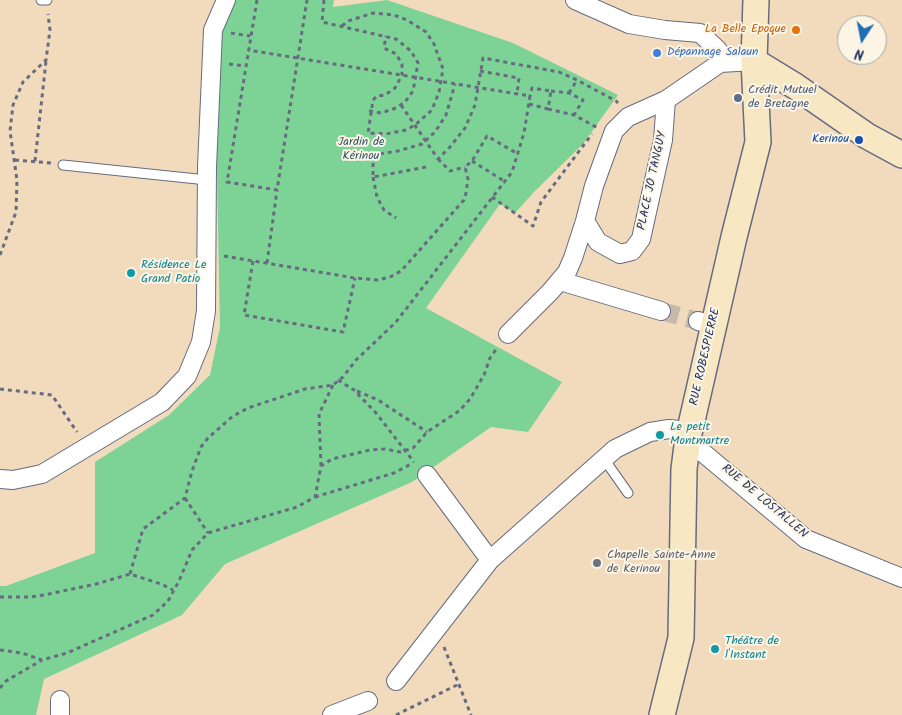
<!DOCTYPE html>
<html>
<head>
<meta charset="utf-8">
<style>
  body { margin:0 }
  #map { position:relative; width:902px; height:715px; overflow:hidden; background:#f1dbbc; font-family:Kalam,sans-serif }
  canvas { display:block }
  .north { position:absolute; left:837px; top:15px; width:50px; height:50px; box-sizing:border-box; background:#fcf5e5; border:1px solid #a2a6af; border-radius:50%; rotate:191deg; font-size:14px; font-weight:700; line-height:20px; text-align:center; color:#1b2f5e }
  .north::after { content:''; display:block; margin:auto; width:18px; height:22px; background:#1f6fb2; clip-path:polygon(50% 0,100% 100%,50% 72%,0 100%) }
</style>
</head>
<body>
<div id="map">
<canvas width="902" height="715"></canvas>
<div class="north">N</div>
</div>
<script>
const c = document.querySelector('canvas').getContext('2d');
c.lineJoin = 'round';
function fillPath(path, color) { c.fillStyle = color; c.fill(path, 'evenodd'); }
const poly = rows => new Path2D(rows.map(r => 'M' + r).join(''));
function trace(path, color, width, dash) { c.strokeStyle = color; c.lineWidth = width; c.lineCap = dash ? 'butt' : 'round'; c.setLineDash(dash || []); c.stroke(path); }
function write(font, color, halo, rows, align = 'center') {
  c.font = font + ' Kalam,sans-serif'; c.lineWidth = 4; c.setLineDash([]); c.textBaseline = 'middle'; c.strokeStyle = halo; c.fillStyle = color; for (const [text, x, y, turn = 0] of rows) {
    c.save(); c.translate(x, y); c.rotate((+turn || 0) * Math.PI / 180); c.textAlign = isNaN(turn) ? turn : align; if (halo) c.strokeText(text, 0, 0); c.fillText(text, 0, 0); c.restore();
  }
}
const green = poly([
  [234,0,334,0,333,7,387,0,513,43,618,95,583,144,534,192,515,213,500,204,426,308,562,382,528,432,491,427,412,482,225,564,182,615,44,679,36,715,0,715,0,586,6,586,95,553,95,462,169,415,210,375,220,327,215,73,223,23]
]);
const streetTunnel = poly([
  [661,311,698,321]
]);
const path = poly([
  [257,0,227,182,277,190,307,0],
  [324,0,322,22,396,39,411,51,418,63,413,91,405,102,396,108,381,113,366,110],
  [342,26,348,21,373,13,394,15,407,20,426,32,434,44,443,69,439,92,432,110,415,125,406,130,386,134,368,133,373,100,377,96,385,95,395,88,402,75,402,64,396,54,384,48,386,36],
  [231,33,250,36],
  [229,64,245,66],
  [480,71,519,78,517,94],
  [551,91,569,93,583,100,574,115],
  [569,93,577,80],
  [529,104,548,109,551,91,532,88,530,96],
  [401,105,438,159,450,147,465,128,475,105,483,58,559,72,577,80,616,101,618,103],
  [548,109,574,115,598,128],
  [438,159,450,171,465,167],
  [15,160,51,163],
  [35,161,46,61],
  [472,161,504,181],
  [426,167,373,177,373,161,379,154,398,151,422,144,435,132,446,115,455,84],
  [373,177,377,197,384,210,396,218],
  [492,197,533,226,541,202,592,134],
  [0,255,16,212,17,180,10,131,13,105,23,82,46,60,50,30,48,14],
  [224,256,355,278,378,280,390,277,401,271,464,200,466,193,468,179,465,167,472,161,487,136,518,154],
  [253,261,244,315,343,332,355,278],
  [267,263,277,190],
  [338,380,354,390,376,413,414,462],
  [0,389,52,395,77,432],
  [357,391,378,400,427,432],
  [321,466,319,414,333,385],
  [315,497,394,473,413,463],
  [185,498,208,533],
  [130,574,143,529,185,498,192,471,201,447,208,438,233,416,248,408,305,389,333,385,343,377,356,360,396,322,512,172,524,133,530,96,248,50],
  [0,597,30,597,44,595,96,584,130,574,161,584,173,590],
  [444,647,471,715],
  [0,650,22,653,42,660,67,653,153,615,168,601,179,581,192,550,208,533,297,507,315,497,321,466,332,459,370,450,385,449,400,452,413,448,427,432,459,411,470,399,484,375,490,358,497,348],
  [0,688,6,681,42,660],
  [396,715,459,684]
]);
const lane = poly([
  [41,0,47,0],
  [63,165,207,180],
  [606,457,609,466,628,493]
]);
const street = poly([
  [575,0,629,24,665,30,700,33,718,50,720,63],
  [666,100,663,140,641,239,632,251,620,254,598,242,585,221,594,186,614,131,628,117,666,100],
  [666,100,720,63,754,61],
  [560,281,661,311],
  [698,321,714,325],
  [508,334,550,292,567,272,573,258,585,221],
  [427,475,490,560],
  [0,479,13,480,42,474,162,402,187,376,201,342,206,311,207,167,213,30,226,0],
  [396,681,490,560,615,449,650,432,669,429,679,430,695,446,806,539,902,578],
  [60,715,60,700],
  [332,715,368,701]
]);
const secondary = poly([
  [754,61,795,86,867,136,902,155],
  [662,715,681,638,684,469,688,438,734,237,758,142,754,61,756,0]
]);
const markers = [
  [796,30,5,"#e8710a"],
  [657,53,5,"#3f7fe0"],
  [738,98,5,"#5c6f8a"],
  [859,140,5,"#1a4fb4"],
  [131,273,5,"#0f9aa8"],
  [660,435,5,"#0f9aa8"],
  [597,563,5,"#6b7280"],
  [715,649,5,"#0f9aa8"]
];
const foodNames = [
  ["La Belle Epoque",786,30]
];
const shopNames = [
  ["Dépannage Salaun",667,53]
];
const serviceNames = [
  ["Crédit Mutuel",748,91],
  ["de Bretagne",748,105]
];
const transitNames = [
  ["Kerinou",849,140]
];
const parkNames = [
  ["Jardin de",361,143],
  ["Kérinou",361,157]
];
const streetNames = [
  ["PLACE JO TANGUY",653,181,-78],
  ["RUE ROBESPIERRE",706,357,-77],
  ["RUE DE LOSTALLEN",764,502,40]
];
const cultureNames = [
  ["Résidence Le",141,266],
  ["Grand Patio",141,280],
  ["Le petit",670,428],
  ["Montmartre",670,442],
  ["Théâtre de",725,642],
  ["l'Instant",725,656]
];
const worshipNames = [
  ["Chapelle Sainte-Anne",607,556],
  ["de Kerinou",607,570]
];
fillPath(green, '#7dd396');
trace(streetTunnel, '#c6b9a9', 18, [18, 9]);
trace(lane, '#666b7f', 11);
trace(street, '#666b7f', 20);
trace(secondary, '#666b7f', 28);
trace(path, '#666b7f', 3, [4, 4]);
trace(lane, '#fff', 9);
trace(street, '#fff', 18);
trace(secondary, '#f7e8c3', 25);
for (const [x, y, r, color] of markers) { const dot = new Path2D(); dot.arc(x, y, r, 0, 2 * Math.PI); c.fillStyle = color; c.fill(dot); trace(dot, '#fcf5e5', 2); }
write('12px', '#c56008', '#fcf5e5', foodNames, 'right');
write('12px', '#366cbe', '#fcf5e5', shopNames, 'left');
write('12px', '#4e5e75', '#fcf5e5', serviceNames, 'left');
write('12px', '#164399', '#fcf5e5', transitNames, 'right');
write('12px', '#34586c', '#fcf5e5', parkNames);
write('12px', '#1b2f5e', '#fcf5e5', streetNames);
write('12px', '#0d838f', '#fcf5e5', cultureNames, 'left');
write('12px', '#5b616d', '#fcf5e5', worshipNames, 'left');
</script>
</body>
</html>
